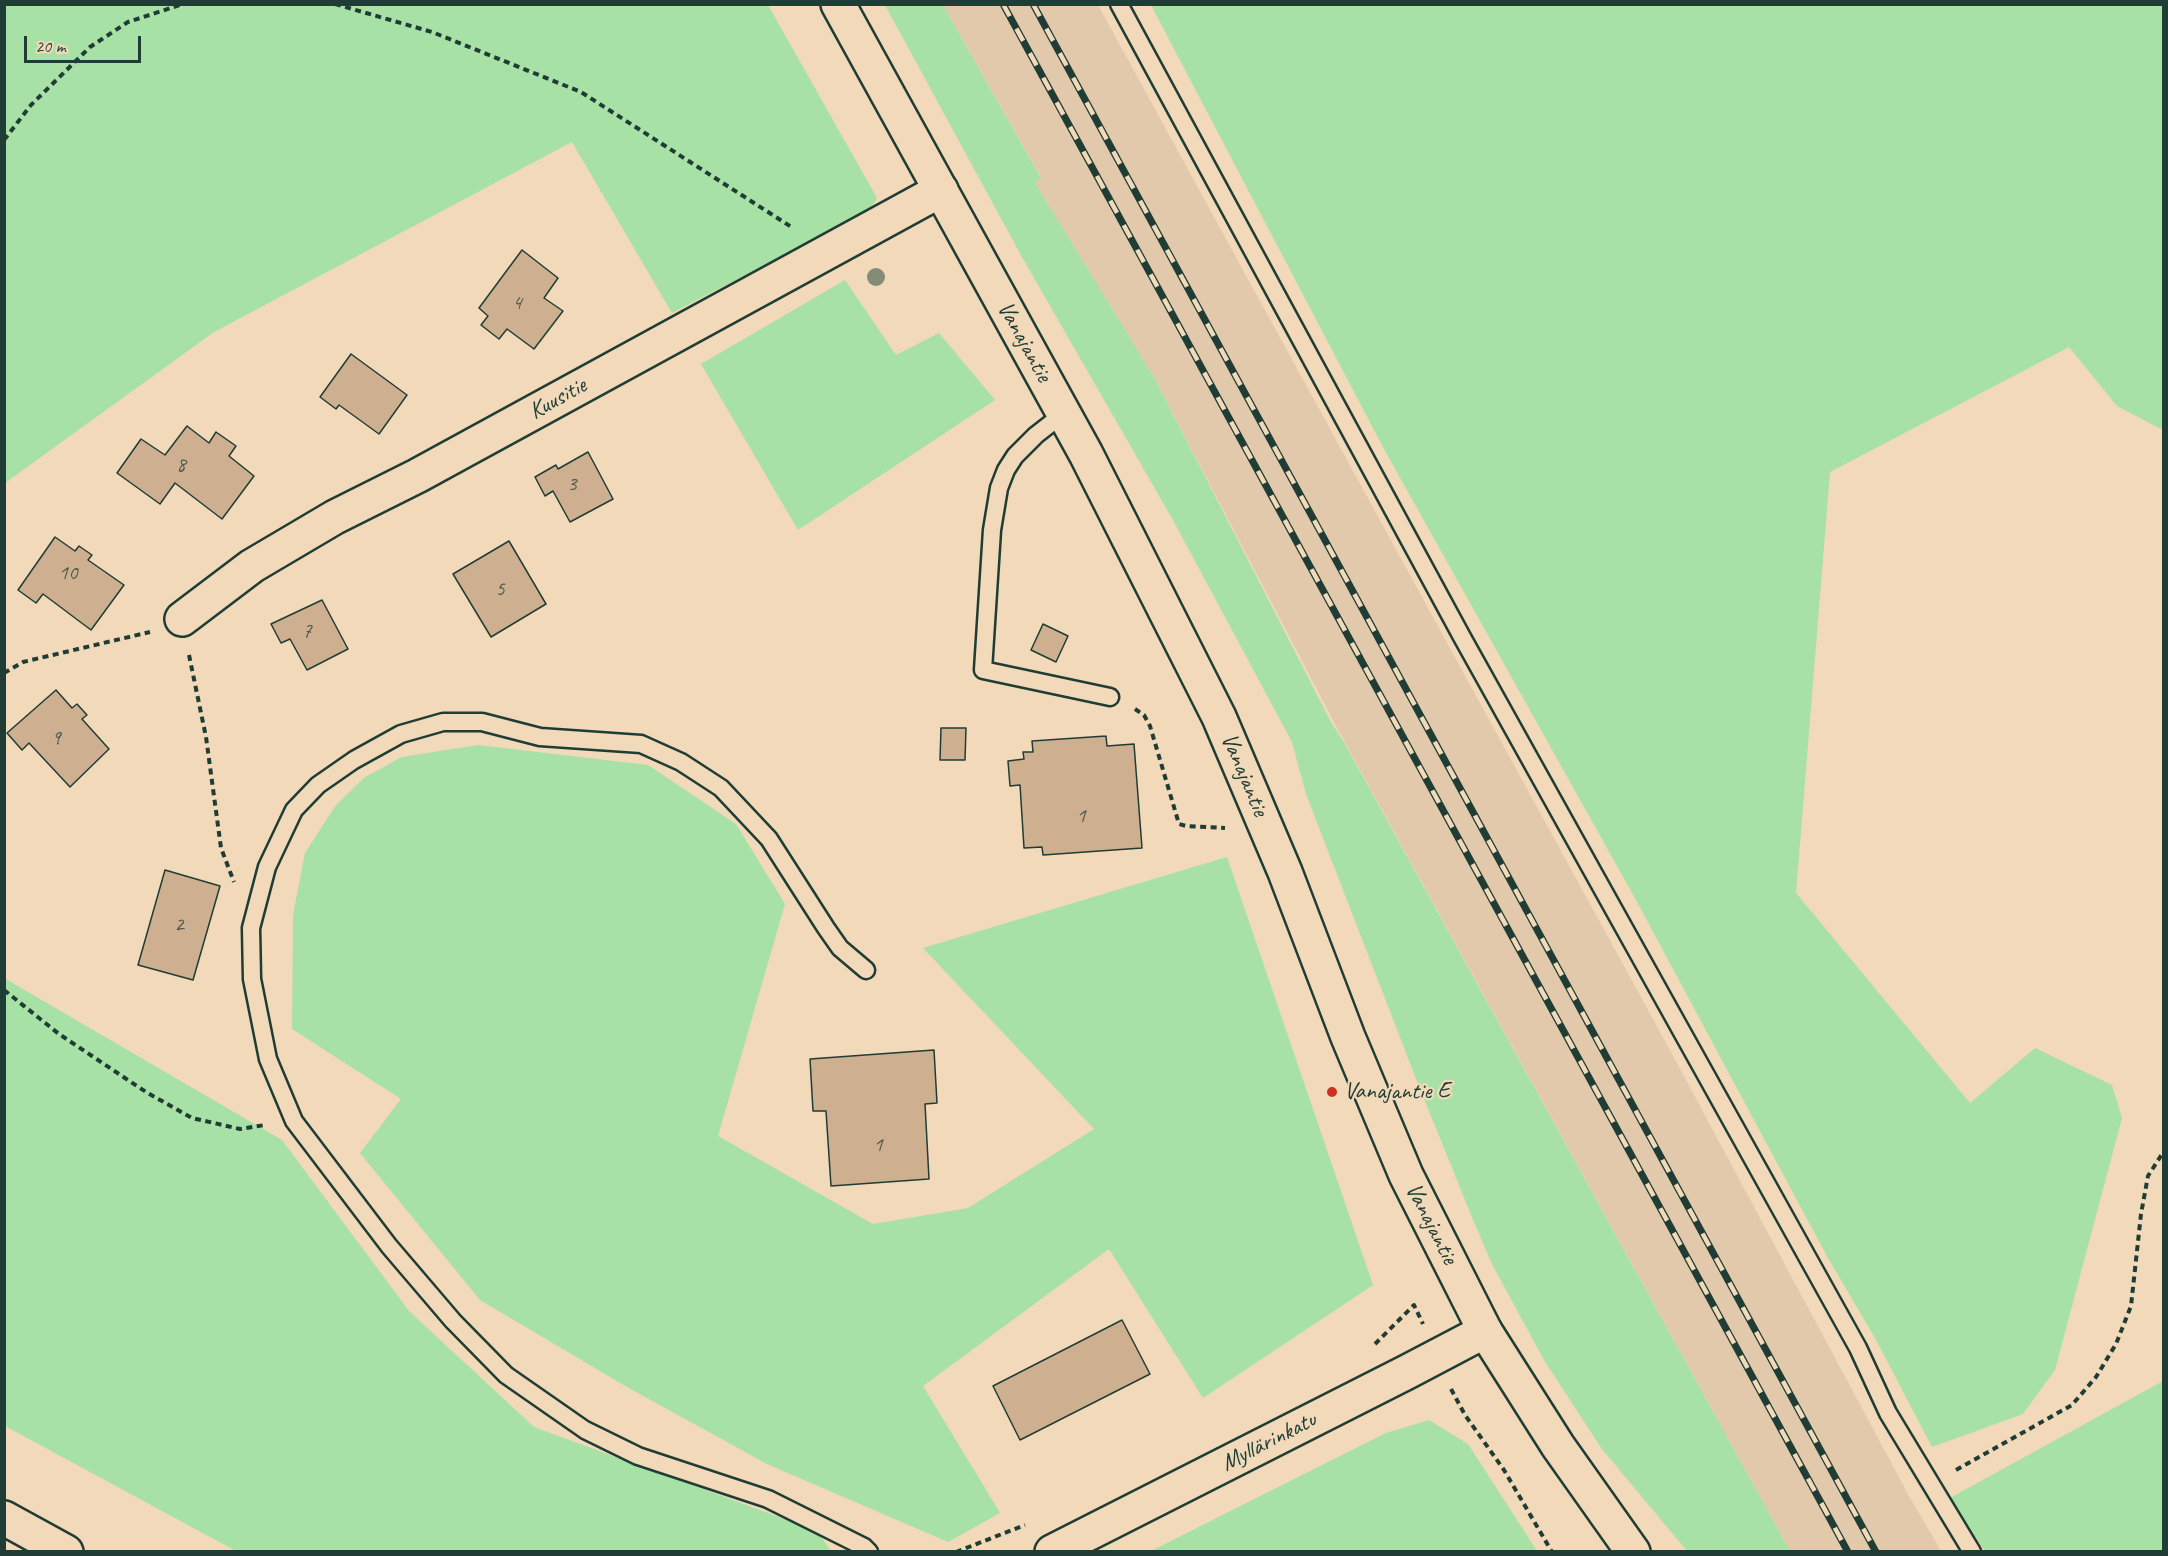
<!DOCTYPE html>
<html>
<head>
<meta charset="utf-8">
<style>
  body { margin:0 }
  #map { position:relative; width:2168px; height:1556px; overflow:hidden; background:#f1d9b9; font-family:Caveat,sans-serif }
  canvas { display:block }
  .frame { position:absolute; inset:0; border:6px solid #1f3d34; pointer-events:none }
  .scale { position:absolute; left:24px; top:36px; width:117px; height:27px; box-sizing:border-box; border:3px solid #1f3d34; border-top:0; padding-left:8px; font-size:18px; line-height:21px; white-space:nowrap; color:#1f3d34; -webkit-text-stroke:4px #f1d9b9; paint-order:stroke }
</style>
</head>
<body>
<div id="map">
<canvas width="2168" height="1556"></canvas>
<div class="frame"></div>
<div class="scale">20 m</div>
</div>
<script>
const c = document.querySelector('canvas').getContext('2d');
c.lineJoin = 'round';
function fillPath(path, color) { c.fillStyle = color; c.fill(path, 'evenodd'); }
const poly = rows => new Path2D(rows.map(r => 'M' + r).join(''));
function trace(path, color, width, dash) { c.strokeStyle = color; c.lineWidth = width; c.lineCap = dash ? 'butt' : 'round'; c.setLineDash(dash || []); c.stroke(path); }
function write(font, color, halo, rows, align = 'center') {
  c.font = font + ' Caveat,sans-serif'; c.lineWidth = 4.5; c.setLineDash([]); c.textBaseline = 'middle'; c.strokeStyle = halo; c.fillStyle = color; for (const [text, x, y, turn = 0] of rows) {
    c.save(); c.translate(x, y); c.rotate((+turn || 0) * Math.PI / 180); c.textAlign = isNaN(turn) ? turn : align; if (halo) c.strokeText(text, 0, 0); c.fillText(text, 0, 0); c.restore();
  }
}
const built = poly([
  [943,5,1098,5,1671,1052,1909,1496,1941,1551,1790,1551,1336,726,1154,377,1034,182,1041,177]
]);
const green = poly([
  [4,5,768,5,877,198,869,211,672,313,572,142,214,332,5,483],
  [885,5,943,5,1041,178,1035,183,1154,377,1331,722,1345,744,1790,1551,1687,1551,1602,1449,1544,1360,1492,1264,1474,1222,1420,1089,1306,794,1292,742,1173,520,1022,257],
  [1151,5,2163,5,2163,430,2117,406,2069,347,1830,472,1796,893,1970,1103,2035,1048,2112,1085,2122,1118,2055,1370,2023,1414,1932,1447,1875,1338,1828,1258,1636,900,1384,449],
  [845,280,896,355,939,333,995,400,798,530,701,364],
  [478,745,648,765,736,824,785,904,718,1136,873,1224,968,1208,1094,1129,923,948,1227,857,1373,1285,1203,1398,1109,1249,923,1386,1000,1513,948,1542,767,1464,627,1387,480,1300,360,1153,401,1099,292,1029,293,915,305,853,336,805,365,777,402,757],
  [4,978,282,1140,409,1311,534,1427,817,1531,831,1551,236,1551,5,1426],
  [2163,1381,2163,1551,1985,1551,1950,1498],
  [1429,1420,1468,1444,1537,1551,1151,1551,1386,1433]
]);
const building = poly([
  [522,250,558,278,544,298,563,311,534,349,507,329,499,339,481,325,488,316,479,308,522,250],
  [351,354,407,395,379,434,339,405,336,409,320,397,351,354],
  [187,426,209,443,216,432,236,446,229,456,254,476,222,519,175,483,160,504,117,473,141,439,165,455,187,426],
  [588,452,613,499,570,522,553,491,545,496,535,477,556,465,558,469,588,452],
  [55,537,75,551,79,546,92,555,88,560,124,585,91,630,43,594,36,603,18,590,55,537],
  [509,541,546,604,491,637,453,574,509,541],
  [322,600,348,649,307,670,290,639,281,643,271,624,322,600],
  [1043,624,1068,636,1056,662,1031,650,1043,624],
  [56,690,72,708,77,704,87,715,82,719,109,749,70,787,29,743,22,750,7,733,56,690],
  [941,728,966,728,965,760,940,760,941,728],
  [1106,736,1107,746,1134,744,1142,848,1043,855,1042,847,1024,848,1020,785,1010,786,1008,761,1024,759,1023,752,1033,752,1032,741,1106,736],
  [165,870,220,886,193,980,138,965,165,870],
  [934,1050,937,1103,925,1104,929,1179,831,1186,826,1111,813,1111,810,1059,934,1050],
  [1122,1320,1150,1374,1020,1440,993,1386,1122,1320]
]);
const path = poly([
  [335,4,432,32,581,92,793,228],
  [4,140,31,105,90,47,128,22,183,4],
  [189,655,206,737,221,848,234,882],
  [4,673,23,662,150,632],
  [1135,709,1144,715,1150,726,1179,824,1186,826,1225,828],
  [4,990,59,1034,146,1092,192,1118,240,1129,265,1125],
  [1375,1344,1414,1305,1423,1324],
  [1451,1389,1465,1415,1504,1470,1552,1552],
  [1956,1470,2072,1405,2096,1377,2116,1344,2131,1306,2141,1214,2148,1176,2164,1151],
  [956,1552,1025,1525]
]);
const lane = poly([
  [1119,4,1462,637,1858,1348,1888,1413,1972,1552],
  [1063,414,1036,435,1015,456,1006,470,999,488,992,530,983,670,1110,697],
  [866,970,840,948,826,928,769,839,721,788,681,762,641,744,540,737,482,722,443,722,401,734,354,760,318,785,294,810,267,867,251,928,252,979,268,1059,294,1121,389,1246,453,1321,506,1375,585,1430,638,1456,768,1499,864,1547,869,1552]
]);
const street = poly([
  [182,619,252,566,335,517,417,476,941,190],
  [4,1518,66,1552],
  [1052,1552,1407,1372,1485,1331]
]);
const secondary = poly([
  [838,4,1086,454,1219,717,1285,872,1348,1037,1406,1175,1485,1331,1558,1446,1633,1552]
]);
const rail = poly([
  [1003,4,1848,1552],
  [1033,4,1876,1552]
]);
const trees = [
  [876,277]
];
const markers = [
  [1332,1092,6,"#c8321e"]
];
const numberNames = [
  ["4",517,303],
  ["8",181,465],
  ["3",572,484],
  ["10",68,573],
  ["5",500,589],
  ["7",307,631],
  ["9",56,738],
  ["1",1081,816],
  ["2",179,925],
  ["1",878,1145]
];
const streetNames = [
  ["Vanajantie",1024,342,61],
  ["Kuusitie",558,399,-29],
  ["Vanajantie",1244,775,67],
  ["Vanajantie",1431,1224,63],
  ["Myllärinkatu",1269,1442,-27]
];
const poiNames = [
  ["Vanajantie E",1344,1092]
];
fillPath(built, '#e2c9ab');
fillPath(green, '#a7e1a6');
fillPath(building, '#ceaf90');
trace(building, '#1f3d34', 1.5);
trace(lane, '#1f3d34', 21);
trace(street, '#1f3d34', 38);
trace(secondary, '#1f3d34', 38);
trace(path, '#1f3d34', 4, [6, 4.5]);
trace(lane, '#f1d9b9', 16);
trace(street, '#f1d9b9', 33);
trace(secondary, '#f1d9b9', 33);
trace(rail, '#1f3d34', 7);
trace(rail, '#f1d9b9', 4.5, [14]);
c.fillStyle = '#858c76';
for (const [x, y] of trees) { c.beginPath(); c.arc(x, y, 9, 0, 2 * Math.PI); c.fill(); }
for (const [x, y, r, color] of markers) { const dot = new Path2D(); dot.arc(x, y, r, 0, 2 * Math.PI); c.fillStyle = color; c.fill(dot); trace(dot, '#f1d9b9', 2); }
write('21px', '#4b5a4b', null, numberNames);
write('24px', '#1f3d34', '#f1d9b9', streetNames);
write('24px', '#1f3d34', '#f1d9b9', poiNames, 'left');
</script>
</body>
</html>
